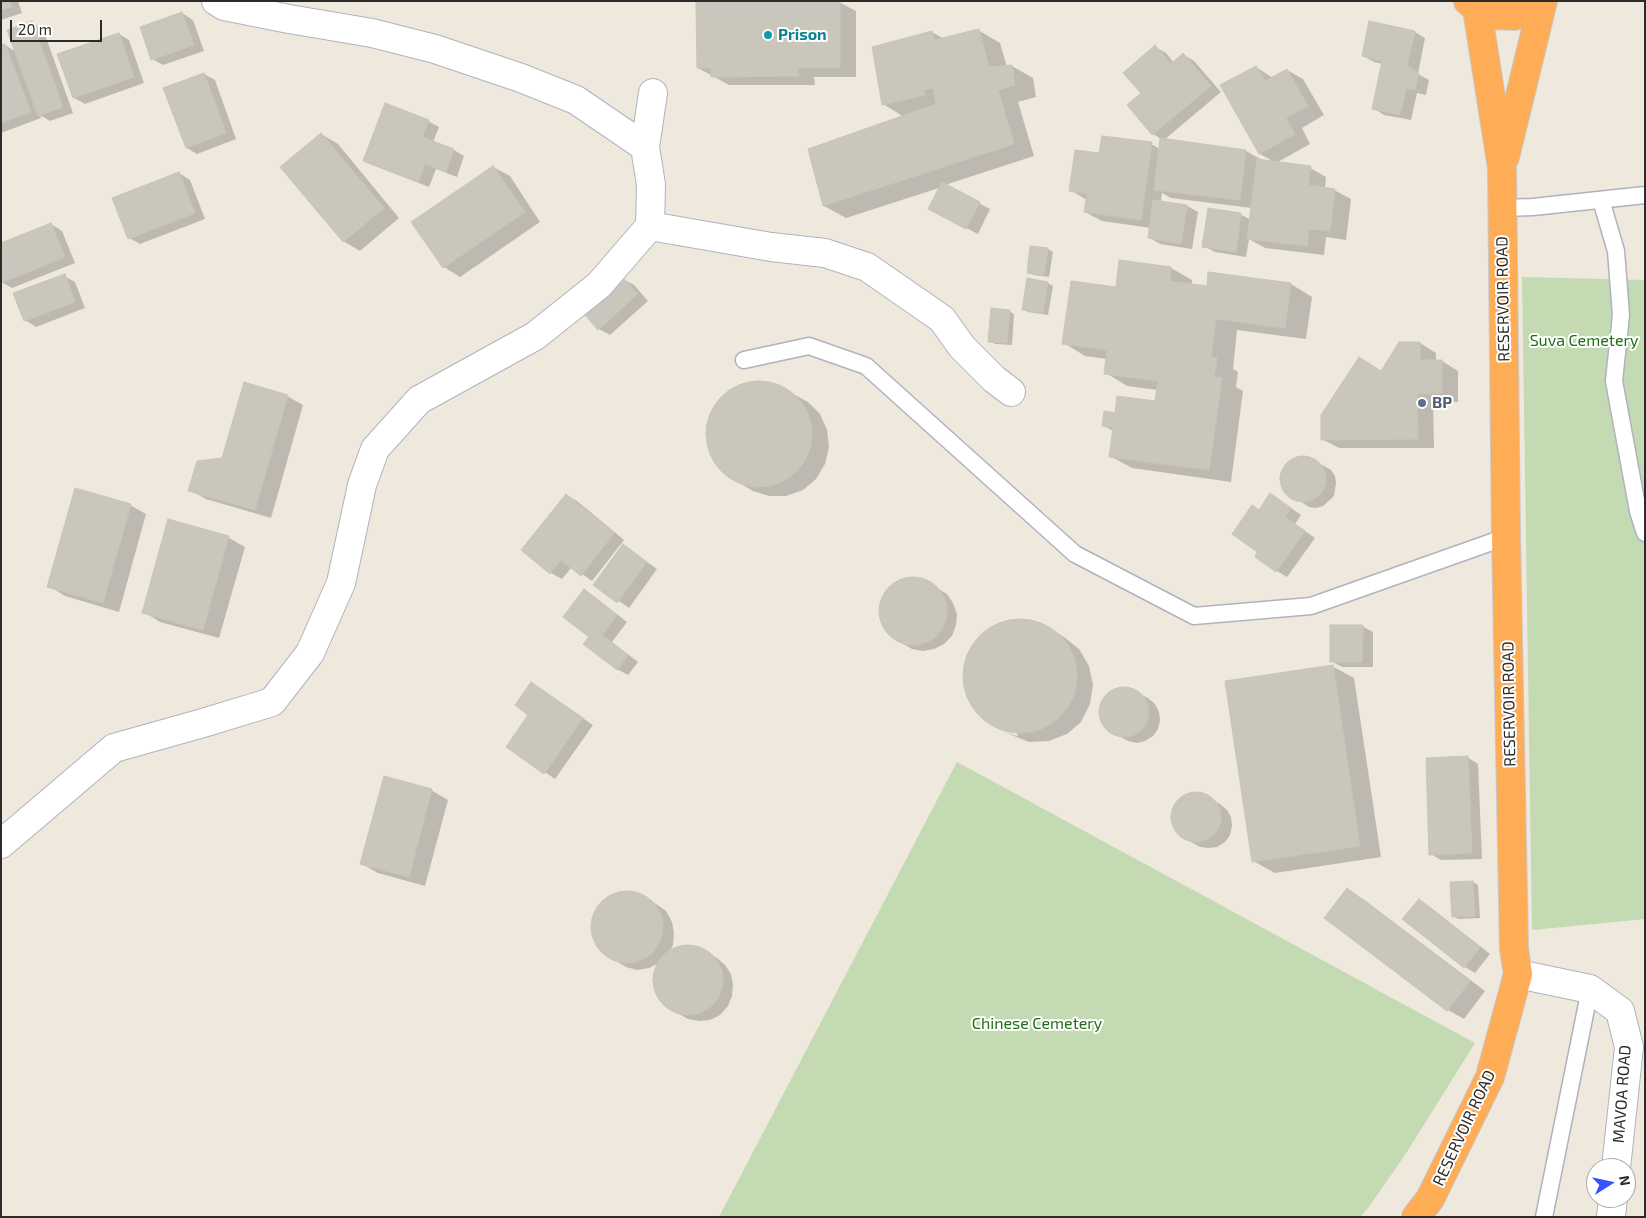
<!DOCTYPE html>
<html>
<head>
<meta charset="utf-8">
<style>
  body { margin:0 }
  #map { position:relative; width:1646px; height:1218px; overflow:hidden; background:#eee8dd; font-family:"Exo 2",sans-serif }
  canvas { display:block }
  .frame { position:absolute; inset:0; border:2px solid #2b2b2b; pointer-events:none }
  .north { position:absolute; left:1586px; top:1158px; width:50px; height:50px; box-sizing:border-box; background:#fff; border:1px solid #aaa; border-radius:50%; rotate:80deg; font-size:14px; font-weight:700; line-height:20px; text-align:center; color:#2b2b2b }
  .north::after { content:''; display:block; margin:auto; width:18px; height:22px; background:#3950ff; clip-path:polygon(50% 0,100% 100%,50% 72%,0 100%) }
  .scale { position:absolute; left:10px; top:20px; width:92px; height:22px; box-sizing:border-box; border:2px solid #2b2b2b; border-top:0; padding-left:6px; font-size:15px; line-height:18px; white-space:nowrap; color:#2b2b2b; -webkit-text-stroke:4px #fff; paint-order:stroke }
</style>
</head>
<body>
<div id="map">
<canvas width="1646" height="1218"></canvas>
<div class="frame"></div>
<div class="north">N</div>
<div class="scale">20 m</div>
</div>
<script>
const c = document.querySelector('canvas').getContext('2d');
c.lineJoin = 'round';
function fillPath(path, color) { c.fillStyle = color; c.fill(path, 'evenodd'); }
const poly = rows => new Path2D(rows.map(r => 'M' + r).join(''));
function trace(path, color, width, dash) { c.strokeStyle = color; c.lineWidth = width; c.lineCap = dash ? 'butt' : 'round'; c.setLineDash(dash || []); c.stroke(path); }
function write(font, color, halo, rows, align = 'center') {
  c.font = font + ' "Exo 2",sans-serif'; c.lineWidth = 4; c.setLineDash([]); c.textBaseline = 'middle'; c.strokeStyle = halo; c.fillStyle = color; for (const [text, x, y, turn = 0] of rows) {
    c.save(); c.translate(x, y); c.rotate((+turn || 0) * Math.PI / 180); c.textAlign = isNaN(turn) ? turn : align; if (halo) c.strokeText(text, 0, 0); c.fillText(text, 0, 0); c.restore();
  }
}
const cemetery = poly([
  [1522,277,1645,280,1645,919,1532,930],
  [957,762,1475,1043,1405,1155,1368,1208,1360,1217,719,1217]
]);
const shadow = poly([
  [1,1,18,1,22,13,1,20],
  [839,2,856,11,856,77,814,77,815,85,729,85,698,68],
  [182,13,193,20,204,51,163,65,152,59],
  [32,22,43,29,73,113,50,121,40,115,41,118,1,133,1,47,5,45,16,52],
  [978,30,1000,43,1007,67,1012,66,1033,78,1036,97,1018,102,1034,156,945,185,990,209,978,234,941,215,942,187,846,218,824,206,904,117,883,104,932,32,944,39],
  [1415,32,1425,38,1418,74,1429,80,1426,95,1417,93,1411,120,1384,115,1373,108,1383,64,1374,62,1363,56],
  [119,34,129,40,144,83,85,104,74,98],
  [1155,47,1166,53,1174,63,1184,55,1194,61,1221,92,1164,140,1246,151,1262,160,1310,168,1326,177,1325,189,1334,190,1351,199,1346,240,1326,237,1324,255,1265,248,1249,239,1246,257,1215,252,1204,246,1240,214,1251,220,1252,208,1171,198,1162,193,1161,202,1187,206,1198,212,1192,249,1160,244,1150,238,1151,228,1102,221,1085,212,1087,200,1070,190,1100,155,1151,144,1160,149,1161,139,1153,134,1129,106,1143,94],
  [1256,67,1273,78,1287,70,1303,79,1324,115,1302,128,1310,144,1276,163,1260,154,1222,86],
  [204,74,215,80,236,139,197,154,187,148],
  [428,121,439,127,433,142,454,150,464,156,457,177,436,169,429,187,375,166,364,160],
  [321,134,338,144,399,218,360,251,343,241],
  [493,167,510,176,540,222,460,277,444,267],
  [179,173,190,180,205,219,140,244,129,238],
  [51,224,62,231,75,263,12,288,1,282],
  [1048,249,1053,252,1049,277,1033,275,1028,272],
  [1120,261,1171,268,1192,280,1192,285,1208,287,1210,273,1291,284,1312,297,1306,339,1237,330,1233,369,1238,372,1236,387,1243,391,1231,482,1132,468,1110,456,1113,431,1104,426,1116,414,1156,403,1158,390,1127,386,1106,373,1107,359,1085,356,1064,343,1117,289],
  [64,276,75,282,85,308,36,327,25,320],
  [623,279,634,285,648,301,610,335,599,329],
  [1028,280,1048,283,1053,286,1048,315,1028,312,1023,309],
  [1009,311,1014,314,1012,345,995,344,990,341],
  [1420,343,1436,353,1436,361,1442,361,1458,371,1458,402,1433,403,1434,448,1339,448,1322,439,1382,372],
  [758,381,775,384,808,402,820,414,827,430,829,447,825,464,816,479,803,490,786,496,769,496,753,491,736,481,721,470,712,456,707,440,708,422,715,406,726,393,741,384],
  [287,396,303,405,271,518,206,499,190,490],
  [1305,456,1324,466,1331,470,1335,476,1336,483,1334,496,1323,506,1316,508,1309,507,1286,492,1282,486,1281,479,1285,465,1291,460,1298,457],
  [566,495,577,501,624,540,592,581,572,567,562,579,551,573,523,550],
  [1281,501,1301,515,1295,524,1315,538,1287,577,1277,571,1259,552,1259,511],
  [130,505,146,514,119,612,65,596,49,586],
  [169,521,229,538,245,547,219,638,160,622,144,612],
  [624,546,657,569,629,608,595,584],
  [914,578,925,581,947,594,953,603,957,614,956,625,952,636,944,644,934,649,923,651,912,649,900,642,891,636,884,627,880,616,881,604,885,594,892,585,902,580],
  [584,591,595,597,627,622,612,642,638,662,628,675,617,669,591,637],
  [1028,621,1047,627,1064,637,1079,649,1089,666,1093,685,1090,704,1081,722,1067,734,1049,741,1029,742,1004,732,1017,736,1018,734,994,726,978,713,968,697,964,678,967,658,976,641,991,629,1009,622],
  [1362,626,1373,632,1373,667,1342,667,1331,661],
  [1332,666,1354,678,1381,857,1275,873,1253,861],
  [531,683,593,725,555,779,508,747,530,715],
  [1120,688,1128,688,1148,698,1155,704,1159,712,1160,720,1158,729,1153,736,1145,741,1137,743,1128,741,1108,730,1103,723,1100,714,1101,705,1105,697,1111,691],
  [1467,757,1478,764,1482,859,1441,860,1431,854],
  [431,790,448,800,425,886,378,873,362,864],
  [1191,794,1200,794,1220,804,1227,810,1231,817,1232,826,1230,835,1225,842,1217,847,1209,848,1200,847,1180,836,1175,828,1172,820,1173,811,1177,803,1183,797],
  [1473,882,1478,885,1480,918,1458,919,1453,916],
  [1347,890,1363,899,1485,991,1464,1019,1448,1010,1326,918],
  [623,892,635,893,646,897,666,911,672,922,674,933,673,945,670,951,683,947,694,947,717,958,725,965,731,974,733,985,732,996,728,1006,720,1015,710,1020,699,1021,688,1019,679,1014,667,1007,660,999,655,989,654,977,657,964,649,968,637,970,626,967,604,954,597,945,592,934,592,923,596,912,602,902,612,895],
  [1419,900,1430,907,1490,954,1475,973,1465,967]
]);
const building = poly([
  [1,1,10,1,12,7,1,10,1,1],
  [696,1,840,1,840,68,798,68,799,76,711,77,711,68,697,68,696,1],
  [182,12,194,45,151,60,140,27,182,12],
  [32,21,63,107,38,116,7,30,32,21],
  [1369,21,1415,31,1407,66,1419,73,1415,90,1406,88,1400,115,1372,109,1382,61,1362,56,1369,21],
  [979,29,989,67,1012,65,1015,85,998,90,1014,144,823,206,808,149,936,104,933,88,924,90,925,95,882,105,872,47,932,31,934,40,979,29],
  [119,33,134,77,73,98,57,54,119,33],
  [5,44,31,112,1,123,1,45,5,44],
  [1155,45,1171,64,1183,53,1211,86,1152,135,1127,105,1141,93,1123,73,1155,45],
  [1256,66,1265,81,1287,69,1308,106,1286,118,1295,134,1259,154,1220,85,1256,66],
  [204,73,226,133,186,148,163,88,204,73],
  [385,103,429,120,422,137,454,149,446,172,425,164,418,182,363,161,385,103],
  [321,133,384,208,343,242,280,167,321,133],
  [1102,136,1152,142,1141,220,1084,212,1087,194,1069,191,1075,150,1099,153,1102,136],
  [1160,138,1246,150,1240,200,1154,190,1160,138],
  [1257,159,1311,166,1308,185,1335,189,1330,231,1309,229,1307,246,1247,239,1257,159],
  [493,166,525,212,443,268,411,222,493,166],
  [179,172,195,213,128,239,112,198,179,172],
  [942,182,980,202,966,229,928,209,942,182],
  [1153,200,1187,205,1181,244,1148,238,1153,200],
  [1208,208,1241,213,1236,252,1202,247,1208,208],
  [51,223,65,257,1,283,1,243,51,223],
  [1030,246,1048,248,1044,275,1027,273,1030,246],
  [1119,260,1171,267,1170,281,1207,286,1208,272,1291,283,1285,328,1216,319,1211,357,1217,358,1214,377,1222,378,1209,470,1109,457,1113,428,1102,426,1104,411,1115,413,1117,396,1155,401,1158,381,1104,374,1107,350,1062,344,1071,281,1116,287,1119,260],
  [65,274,75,302,24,321,13,293,65,274],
  [623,278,638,294,598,330,584,314,623,278],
  [1027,278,1048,282,1043,313,1022,310,1027,278],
  [991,308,1010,310,1007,343,988,342,991,308],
  [1399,342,1420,342,1420,360,1442,360,1442,393,1417,394,1418,439,1321,440,1321,415,1359,357,1381,371,1399,342],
  '706 434a53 53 0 1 1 106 0a53 53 0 1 1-106 0Z',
  [244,382,288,395,255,510,188,491,197,461,222,458,244,382],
  '1280 479a23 23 0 1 1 46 0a23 23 0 1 1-46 0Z',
  [75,488,131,504,103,603,47,587,75,488],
  [1270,493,1291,508,1285,517,1305,531,1276,572,1255,557,1257,552,1232,534,1252,505,1259,510,1270,493],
  [566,494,614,533,581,576,561,560,550,574,521,550,566,494],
  [168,519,229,536,203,630,142,613,168,519],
  [623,544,647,562,617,603,593,585,623,544],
  '879 611a34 34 0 1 1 68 0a34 34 0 1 1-68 0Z',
  [584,589,617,615,602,635,628,655,617,670,583,644,589,637,563,617,584,589],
  '963 676a57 57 0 1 1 114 0a57 57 0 1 1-114 0Z',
  [1330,625,1363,625,1362,662,1330,662,1330,625],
  [1333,665,1360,846,1252,862,1225,681,1333,665],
  [531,682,583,718,544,774,506,747,528,715,515,705,531,682],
  '1099 712a25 25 0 1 1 50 0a25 25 0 1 1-50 0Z',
  [1468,756,1472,853,1429,855,1426,758,1468,756],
  [384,776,432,789,409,877,360,864,384,776],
  '1171 817a25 25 0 1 1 50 0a25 25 0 1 1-50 0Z',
  [1473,881,1475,916,1452,917,1450,882,1473,881],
  [1347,888,1470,981,1447,1011,1324,918,1347,888],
  '591 927a36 36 0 1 1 72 0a36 36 0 1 1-72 0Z',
  [1419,899,1480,947,1464,968,1402,919,1419,899],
  '653 980a35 35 0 1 1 70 0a35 35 0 1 1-70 0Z'
]);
const lane = poly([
  [1601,200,1616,251,1621,315,1614,381,1638,511,1645,533],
  [1502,208,1533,207,1645,195],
  [744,360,809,346,866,366,1075,554,1194,616,1311,606,1506,537],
  [1544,1217,1590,989]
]);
const street = poly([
  [645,147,653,93],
  [650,226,771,247,825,253,867,267,942,319,962,347,994,379,1011,392],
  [1,844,114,748,203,723,272,702,310,653,341,583,362,485,375,449,419,400,535,336,599,285,650,226,651,185,645,147,576,100,521,78,435,49,372,33,289,19,224,6,216,1],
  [1518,974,1590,989,1620,1011,1629,1047,1616,1168],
  [1611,1217,1613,1198]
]);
const highway = poly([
  [1468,1,1477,9,1493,15,1514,16,1535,9,1543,1],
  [1505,157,1543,1],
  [1416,1217,1430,1199,1490,1077,1518,974,1514,949,1506,537,1502,168,1477,9]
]);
const markers = [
  [768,35,5,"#0f9aa8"],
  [1422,403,5,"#5c6f8a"]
];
const cultureNames = [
  ["Prison",778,35]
];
const streetNames = [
  ["RESERVOIR ROAD",1503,299,-91],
  ["RESERVOIR ROAD",1509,704,-91],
  ["MAVOA ROAD",1622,1094,-86],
  ["RESERVOIR ROAD",1464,1128,-65]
];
const parkNames = [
  ["Suva Cemetery",1584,341],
  ["Chinese Cemetery",1037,1024]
];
const serviceNames = [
  ["BP",1432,403]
];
fillPath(cemetery, '#c3dab2');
fillPath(shadow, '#0003');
fillPath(building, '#c9c6bb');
trace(building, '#cac4b6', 1);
trace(lane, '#b1b2c0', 19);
trace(street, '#b1b2c0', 30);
trace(highway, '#c8c8c8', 30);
trace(lane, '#fff', 16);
trace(street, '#fff', 28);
trace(highway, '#ffac57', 28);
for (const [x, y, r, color] of markers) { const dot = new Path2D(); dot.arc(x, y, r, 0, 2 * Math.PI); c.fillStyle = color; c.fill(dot); trace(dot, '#fff', 2); }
write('bold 16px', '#0d838f', '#fff', cultureNames, 'left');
write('16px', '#2b2b2b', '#fff', streetNames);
write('16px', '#216f15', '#fff', parkNames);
write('bold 16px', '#4e5e75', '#fff', serviceNames, 'left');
</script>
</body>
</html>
